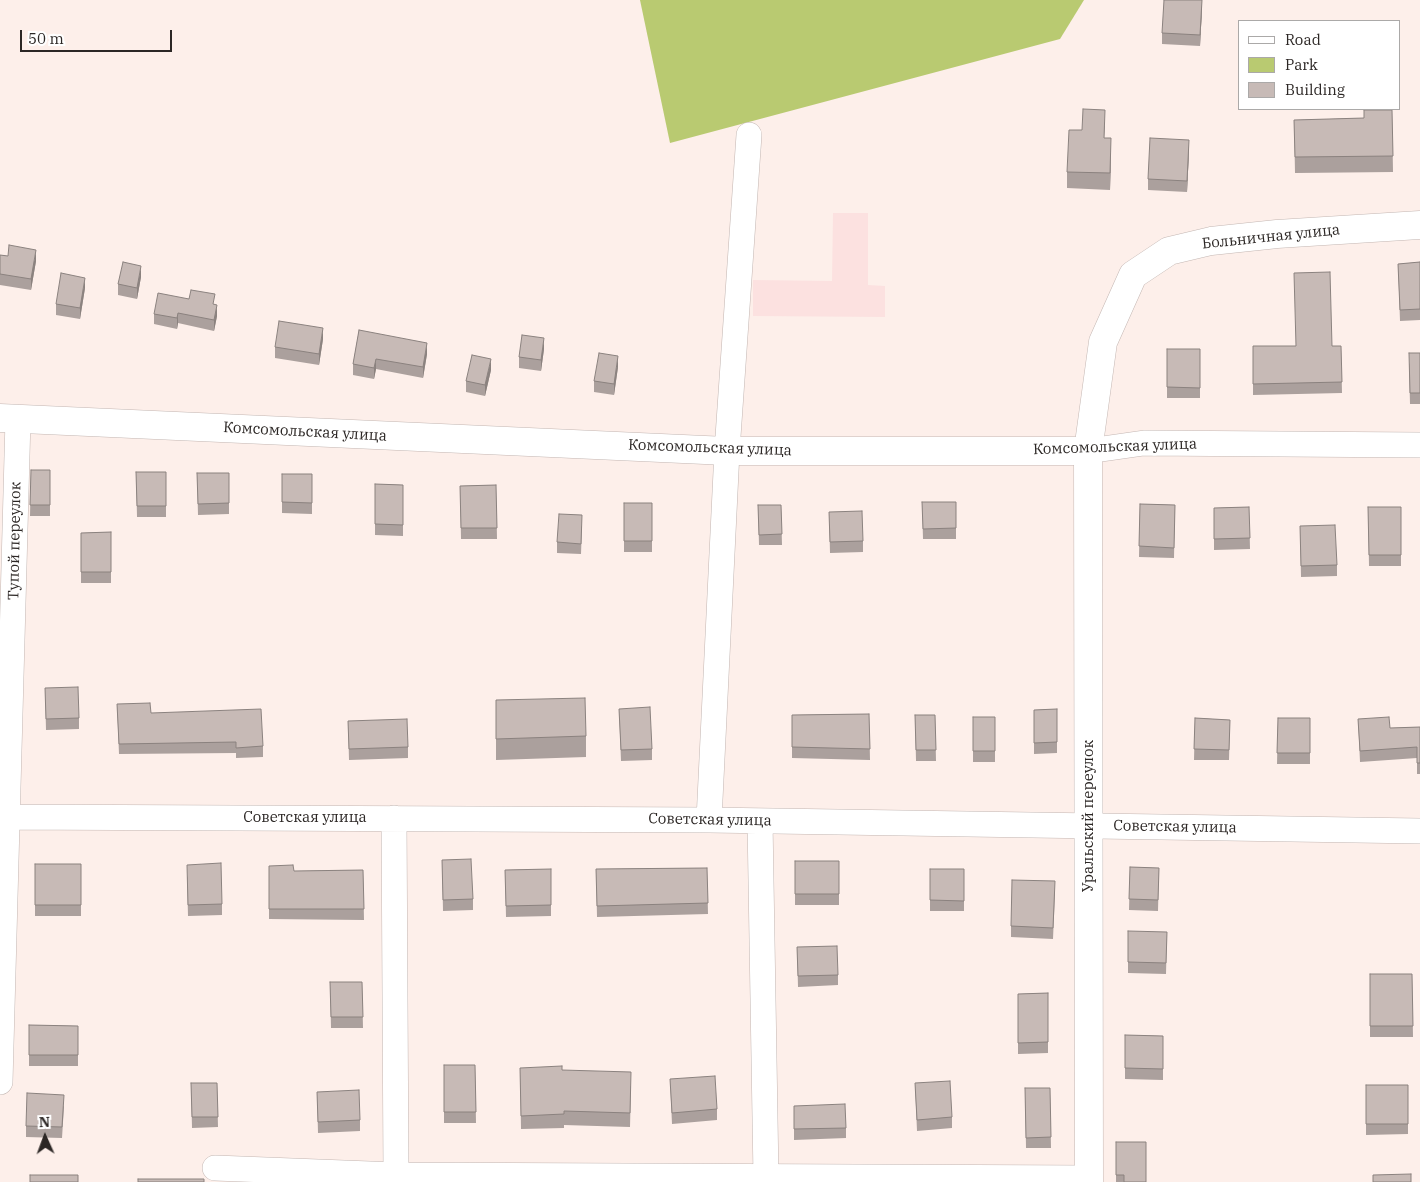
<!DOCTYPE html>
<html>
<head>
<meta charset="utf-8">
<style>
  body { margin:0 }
  #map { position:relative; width:1420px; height:1182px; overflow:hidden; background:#fdefea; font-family:"IBM Plex Serif",serif }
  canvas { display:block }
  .legend { position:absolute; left:1238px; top:20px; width:162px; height:90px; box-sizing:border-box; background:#fff; border:1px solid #aba9a8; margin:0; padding:6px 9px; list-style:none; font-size:15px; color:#2c2725 }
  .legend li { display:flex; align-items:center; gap:10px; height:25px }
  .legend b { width:25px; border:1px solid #aba9a8 }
  .north { position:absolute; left:20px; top:1112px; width:50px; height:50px; -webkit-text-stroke:4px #fff; paint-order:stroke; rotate:358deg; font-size:14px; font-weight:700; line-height:20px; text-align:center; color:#2c2725 }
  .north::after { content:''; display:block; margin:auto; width:18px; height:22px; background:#2c2725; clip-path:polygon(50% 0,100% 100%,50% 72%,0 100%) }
  .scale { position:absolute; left:20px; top:30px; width:152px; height:22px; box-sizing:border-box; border:2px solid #2c2725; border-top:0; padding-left:6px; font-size:15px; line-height:18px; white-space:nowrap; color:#2c2725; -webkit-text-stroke:4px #fff; paint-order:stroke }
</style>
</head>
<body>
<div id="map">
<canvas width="1420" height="1182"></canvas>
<ul class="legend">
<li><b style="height:6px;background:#fff"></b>Road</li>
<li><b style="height:14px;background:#b9ca71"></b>Park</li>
<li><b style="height:14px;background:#c7bab6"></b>Building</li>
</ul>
<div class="north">N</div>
<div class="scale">50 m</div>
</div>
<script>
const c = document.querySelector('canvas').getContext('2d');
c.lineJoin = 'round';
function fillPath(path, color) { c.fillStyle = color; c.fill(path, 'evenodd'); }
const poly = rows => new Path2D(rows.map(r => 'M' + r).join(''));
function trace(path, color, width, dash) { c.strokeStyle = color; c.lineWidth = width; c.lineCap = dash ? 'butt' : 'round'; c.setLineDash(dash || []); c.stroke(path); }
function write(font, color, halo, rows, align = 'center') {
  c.font = font + ' "IBM Plex Serif",serif'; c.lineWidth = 5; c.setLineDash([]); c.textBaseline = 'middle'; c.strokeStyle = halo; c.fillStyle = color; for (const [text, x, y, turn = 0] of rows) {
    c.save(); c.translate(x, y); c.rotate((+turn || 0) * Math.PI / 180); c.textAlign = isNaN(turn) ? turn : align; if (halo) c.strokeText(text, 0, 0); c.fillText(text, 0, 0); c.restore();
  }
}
const medical = poly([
  [833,213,868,213,868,285,885,286,885,317,753,316,753,280,832,281]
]);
const green = poly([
  [640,0,1084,0,1060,39,670,143]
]);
const street = poly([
  [1088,451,1144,443,1420,445],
  [0,817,709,820,1420,831],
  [394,818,396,1175],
  [709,820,727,451,749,135],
  [760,821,766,1177],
  [0,1082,18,419],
  [215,1168,396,1175,1089,1178]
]);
const secondary = poly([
  [0,418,727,451,1088,451],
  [1089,1182,1088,451,1103,342,1133,275,1169,251,1211,241,1277,234,1420,225]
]);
const wall = poly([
  [1202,9,1200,46,1162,44,1162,33],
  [1392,110,1393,172,1295,173,1294,120,1364,118],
  [1105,126,1104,138,1111,155,1110,190,1067,188,1067,172,1082,130],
  [1189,151,1187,192,1148,190,1148,179],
  [0,255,36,261,31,290,0,285],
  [1420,262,1420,320,1400,321,1398,264],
  [141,277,137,299,118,295,118,284],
  [85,288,80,319,56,315,56,304],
  [215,305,217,316,214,331,178,323,177,329,154,324,154,314],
  [359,330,427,354,423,378,376,369,374,379,353,375,353,364],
  [323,339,319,365,275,358,275,347],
  [1253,346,1341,346,1342,393,1253,395],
  [544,349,541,371,519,368,519,357],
  [1167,349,1200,349,1200,398,1167,398],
  [1420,353,1420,404,1410,404,1409,364],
  [618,367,614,395,594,392,594,381],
  [491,370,485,396,466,392,466,381],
  [31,470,50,470,50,516,30,516],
  [136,472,166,472,166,517,137,517],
  [197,473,229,473,229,514,198,515],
  [282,474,312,474,312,514,282,513],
  [375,484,403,485,403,536,375,535],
  [496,485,497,539,461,539,460,486],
  [922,502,956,502,956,539,923,539],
  [624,503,652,503,652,552,624,552],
  [1140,504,1175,505,1174,558,1139,557],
  [758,505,781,505,782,545,759,545],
  [1249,507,1250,549,1214,550,1214,508],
  [1368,507,1401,507,1401,566,1369,566],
  [829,512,863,541,863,552,830,553],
  [582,526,581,554,557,553,557,542],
  [1300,526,1337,565,1337,576,1301,577],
  [111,532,111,583,81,583,81,533],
  [45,688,79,718,79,729,46,730],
  [496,700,586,736,586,757,496,760],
  [117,704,151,713,263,746,263,757,236,758,236,753,119,754],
  [619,709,652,749,652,760,621,761],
  [1057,709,1057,753,1034,754,1034,710],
  [869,714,870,760,792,758,792,715],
  [915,715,935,715,936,761,916,761],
  [973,717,995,717,995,762,973,762],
  [1195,718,1230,720,1229,760,1194,760],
  [1278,718,1310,718,1310,764,1277,764],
  [1358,719,1390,728,1420,727,1420,774,1417,774,1417,758,1360,762],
  [348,721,408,747,408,758,349,760],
  [442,860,473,899,473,910,443,911],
  [795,861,839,861,839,905,795,905],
  [35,864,81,864,81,916,35,916],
  [269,866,294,871,363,870,364,920,269,919],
  [1130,867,1159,868,1158,911,1129,910],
  [707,868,708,914,597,917,596,869],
  [551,869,551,916,506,917,505,870],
  [930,869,964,869,964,911,930,911],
  [187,876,222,904,222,915,188,916],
  [1055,892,1053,939,1011,937,1011,926],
  [1167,932,1166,974,1128,973,1128,962],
  [797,947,838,975,838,985,798,987],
  [1370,974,1412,974,1413,1037,1370,1037],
  [330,982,362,982,363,1028,331,1028],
  [1048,993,1048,1053,1018,1054,1018,994],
  [29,1025,78,1026,78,1066,29,1066],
  [1125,1035,1163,1036,1163,1080,1125,1079],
  [444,1065,475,1065,476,1123,444,1123],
  [520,1068,562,1070,631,1086,630,1127,564,1125,564,1128,521,1129],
  [670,1079,717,1109,717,1120,672,1124],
  [191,1083,217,1083,218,1127,192,1128],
  [915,1083,952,1117,952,1128,917,1131],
  [1366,1085,1408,1085,1408,1134,1366,1135],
  [1025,1088,1050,1088,1051,1148,1026,1148],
  [317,1092,360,1120,360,1131,318,1133],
  [64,1106,62,1138,26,1137,26,1126],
  [794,1106,846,1128,846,1138,794,1140],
  [1116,1142,1146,1182,1116,1182]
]);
const shadedWall = poly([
  [1202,0,1202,9,1200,46,1200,35],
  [1111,138,1111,155,1110,190,1110,173],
  [1189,140,1189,151,1187,192,1187,181],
  [36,250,36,261,31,290,31,279],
  [141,266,141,277,137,299,137,288],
  [85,278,85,288,80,319,80,308],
  [217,305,217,316,214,331,214,320],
  [178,313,178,323,177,329,177,318],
  [323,328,323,339,319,365,319,354],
  [544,338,544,349,541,371,541,360],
  [427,343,427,354,423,378,423,367],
  [618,356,618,367,614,395,614,384],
  [376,359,376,369,374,379,374,368],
  [491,359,491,370,485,396,485,385]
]);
const building = poly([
  [1164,0,1202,0,1200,35,1162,33,1164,0],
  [1083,109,1105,110,1104,138,1111,138,1110,173,1067,172,1069,130,1082,130,1083,109],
  [1364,110,1392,110,1393,156,1295,157,1294,120,1364,118,1364,110],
  [1150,138,1189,140,1187,181,1148,179,1150,138],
  [9,245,36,250,31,279,0,274,0,255,8,256,9,245],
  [123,262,141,266,137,288,118,284,123,262],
  [1420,262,1420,309,1400,310,1398,264,1420,262],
  [1330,272,1332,346,1341,346,1342,382,1253,384,1253,346,1296,346,1294,273,1330,272],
  [61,273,85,278,80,308,56,304,61,273],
  [191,290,215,294,213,304,217,305,214,320,178,313,177,318,154,314,158,293,189,299,191,290],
  [279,321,323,328,319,354,275,347,279,321],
  [359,330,427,343,423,367,376,359,374,368,353,364,359,330],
  [522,335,544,338,541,360,519,357,522,335],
  [1167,349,1200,349,1200,388,1167,387,1167,349],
  [599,353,618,356,614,384,594,381,599,353],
  [1409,353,1420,353,1420,393,1410,393,1409,353],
  [472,355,491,359,485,385,466,381,472,355],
  [31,470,50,470,50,505,30,505,31,470],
  [136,472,166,472,166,506,137,506,136,472],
  [197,473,229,473,229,503,198,504,197,473],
  [282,474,312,474,312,503,282,502,282,474],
  [375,484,403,485,403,525,375,524,375,484],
  [496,485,497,528,461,528,460,486,496,485],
  [922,502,956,502,956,528,923,529,922,502],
  [624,503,652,503,652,541,624,541,624,503],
  [1140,504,1175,505,1174,548,1139,546,1140,504],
  [758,505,781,505,782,534,759,535,758,505],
  [1249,507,1250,538,1214,539,1214,508,1249,507],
  [1368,507,1401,507,1401,555,1369,555,1368,507],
  [862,511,863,541,830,542,829,512,862,511],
  [559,514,582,515,581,544,557,542,559,514],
  [1335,525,1337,565,1301,566,1300,526,1335,525],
  [111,532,111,572,81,572,81,533,111,532],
  [78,687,79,718,46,719,45,688,78,687],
  [585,698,586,736,496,739,496,700,585,698],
  [150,703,151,713,261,709,263,746,236,748,236,742,119,744,117,704,150,703],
  [650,707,652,749,621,750,619,709,650,707],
  [1057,709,1057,742,1034,743,1034,710,1057,709],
  [869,714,870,749,792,747,792,715,869,714],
  [915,715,935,715,936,750,916,750,915,715],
  [973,717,995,717,995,751,973,751,973,717],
  [1389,717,1390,728,1420,727,1420,763,1417,763,1417,747,1360,751,1358,719,1389,717],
  [1195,718,1230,720,1229,750,1194,749,1195,718],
  [1278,718,1310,718,1310,753,1277,753,1278,718],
  [407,719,408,747,349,749,348,721,407,719],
  [471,859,473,899,443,900,442,860,471,859],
  [795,861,839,861,839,894,795,894,795,861],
  [221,863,222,904,188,905,187,865,221,863],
  [35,864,81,864,81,905,35,905,35,864],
  [293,865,294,871,363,870,364,909,269,909,269,866,293,865],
  [1130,867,1159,868,1158,900,1129,899,1130,867],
  [707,868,708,903,597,906,596,869,707,868],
  [551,869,551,905,506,906,505,870,551,869],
  [930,869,964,869,964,901,930,900,930,869],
  [1012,880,1055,881,1053,928,1011,926,1012,880],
  [1128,931,1167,932,1166,963,1128,962,1128,931],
  [837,946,838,975,798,976,797,947,837,946],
  [1370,974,1412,974,1413,1026,1370,1026,1370,974],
  [330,982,362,982,363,1017,331,1017,330,982],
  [1048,993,1048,1042,1018,1043,1018,994,1048,993],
  [29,1025,78,1026,78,1055,29,1055,29,1025],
  [1125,1035,1163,1036,1163,1069,1125,1068,1125,1035],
  [444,1065,475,1065,476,1112,444,1112,444,1065],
  [562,1066,562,1070,631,1072,630,1113,564,1111,564,1114,521,1116,520,1068,562,1066],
  [715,1076,717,1109,672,1113,670,1079,715,1076],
  [950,1081,952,1117,917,1120,915,1083,950,1081],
  [191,1083,217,1083,218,1117,192,1117,191,1083],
  [1366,1085,1408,1085,1408,1124,1366,1124,1366,1085],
  [1025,1088,1050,1088,1051,1137,1026,1138,1025,1088],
  [359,1090,360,1120,318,1122,317,1092,359,1090],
  [27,1093,64,1095,62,1127,26,1126,27,1093],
  [845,1104,846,1128,794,1129,794,1106,845,1104],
  [1116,1142,1146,1142,1146,1182,1124,1182,1124,1175,1116,1175,1116,1142],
  [1411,1174,1411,1182,1373,1182,1373,1175,1411,1174],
  [30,1175,78,1175,78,1182,30,1182,30,1175],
  [138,1179,204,1179,204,1182,138,1182,138,1179]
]);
const streetNames = [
  ["Больничная улица",1271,237,-6],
  ["Комсомольская улица",305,432,3],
  ["Комсомольская улица",1115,447,-2],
  ["Комсомольская улица",710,448,2],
  ["Тупой переулок",15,541,-89],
  ["Уральский переулок",1089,816,-90],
  ["Советская улица",305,818],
  ["Советская улица",710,820,1],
  ["Советская улица",1175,827,1]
];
fillPath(medical, '#fce1e0');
fillPath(green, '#b9ca71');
trace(street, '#c3b6b2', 26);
trace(secondary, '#c3b6b2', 29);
trace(street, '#fff', 25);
trace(secondary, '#fff', 28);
fillPath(wall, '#aba09d');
fillPath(shadedWall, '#8b827f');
fillPath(building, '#c7bab6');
trace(building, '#8b827f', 1);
write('15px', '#2c2725', '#fff', streetNames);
</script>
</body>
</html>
